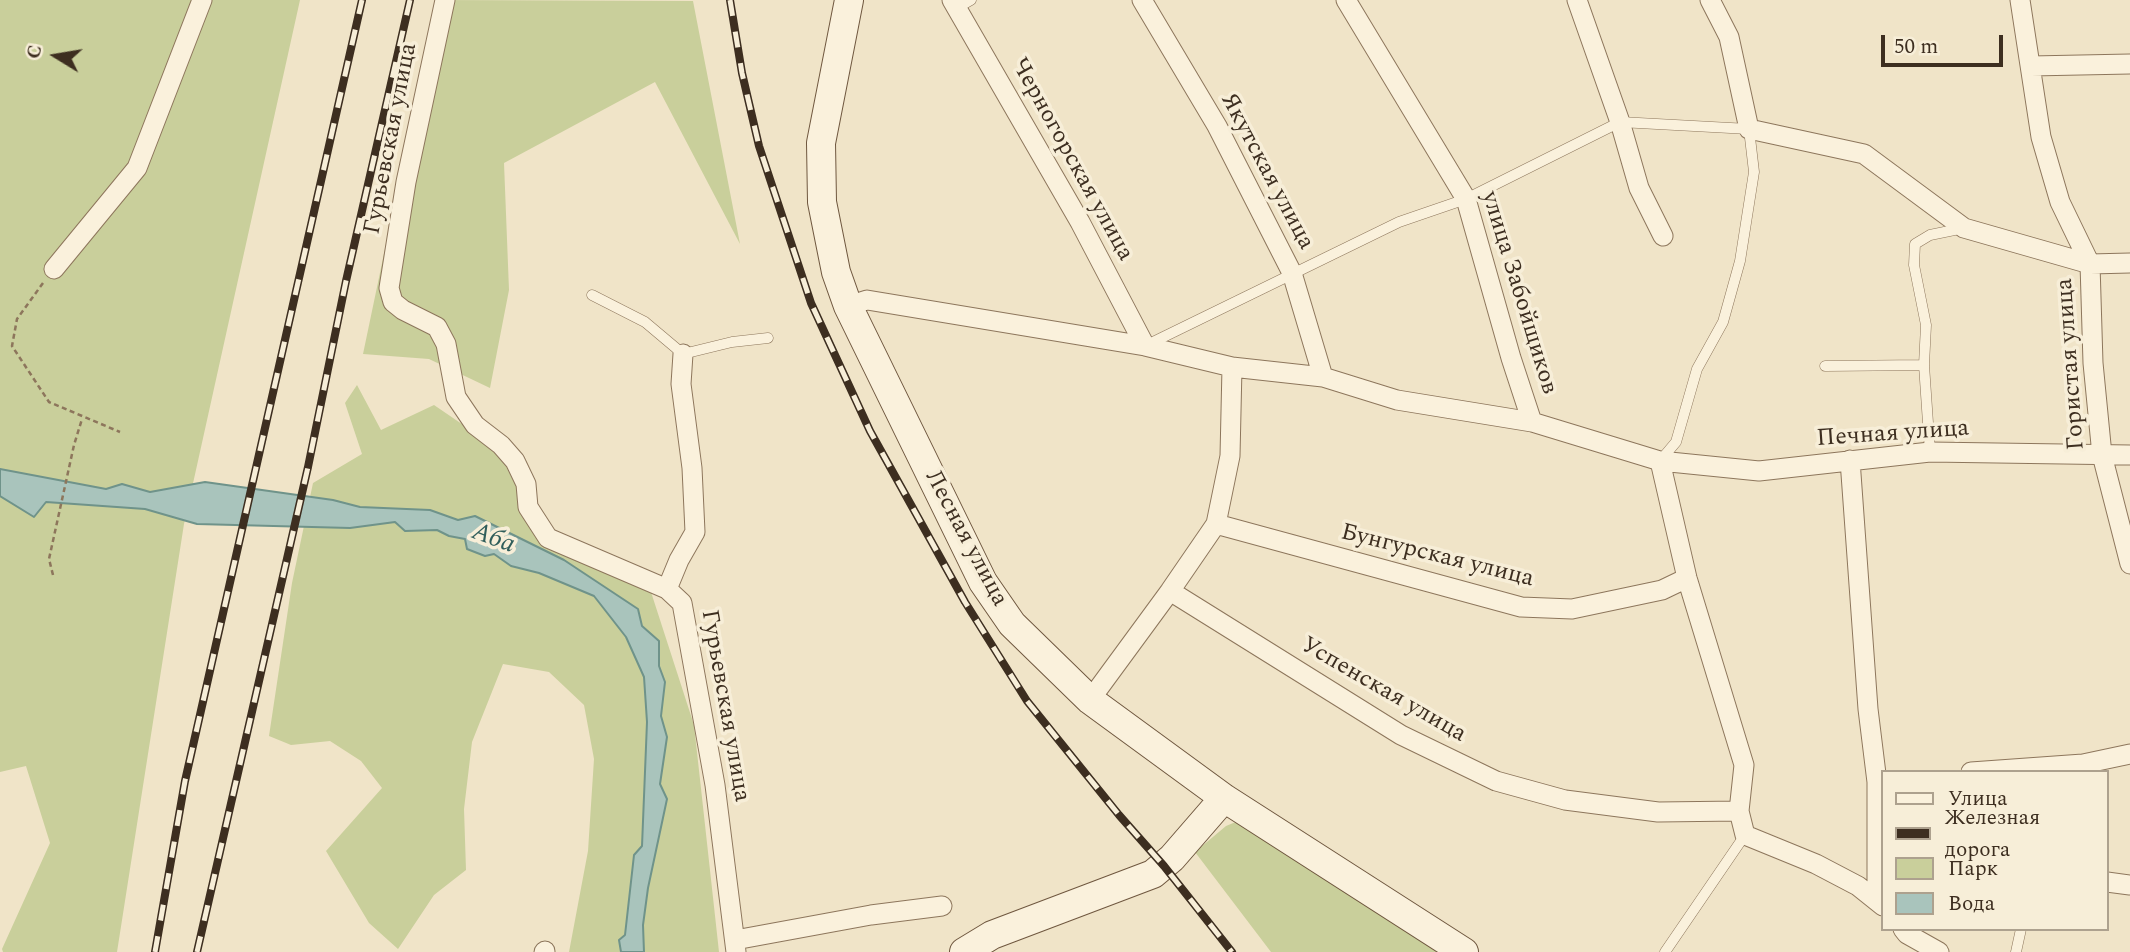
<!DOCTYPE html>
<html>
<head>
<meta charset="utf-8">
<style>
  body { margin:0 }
  #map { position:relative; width:2130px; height:952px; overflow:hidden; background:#f0e4c8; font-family:Spectral,serif }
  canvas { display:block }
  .legend { position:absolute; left:1881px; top:770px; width:228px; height:161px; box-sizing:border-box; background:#f7eed8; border:2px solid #ada18e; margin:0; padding:9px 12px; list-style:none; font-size:21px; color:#3d2e20 }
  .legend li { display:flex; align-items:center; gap:14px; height:35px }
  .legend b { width:35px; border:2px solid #ada18e }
  .north { position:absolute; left:21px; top:21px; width:70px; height:70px; -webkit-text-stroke:5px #f7eed8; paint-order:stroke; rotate:281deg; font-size:19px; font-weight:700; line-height:28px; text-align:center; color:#3d2e20 }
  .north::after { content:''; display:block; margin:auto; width:24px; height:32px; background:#3d2e20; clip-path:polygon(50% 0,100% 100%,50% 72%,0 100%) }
  .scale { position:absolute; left:1881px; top:35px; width:122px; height:32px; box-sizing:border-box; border:4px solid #3d2e20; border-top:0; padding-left:9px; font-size:21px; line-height:24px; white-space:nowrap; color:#3d2e20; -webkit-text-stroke:5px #f7eed8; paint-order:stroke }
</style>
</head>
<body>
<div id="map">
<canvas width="2130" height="952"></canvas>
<ul class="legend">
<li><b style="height:9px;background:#faf1dc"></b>Улица</li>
<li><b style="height:9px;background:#3d2e20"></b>Железная дорога</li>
<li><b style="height:19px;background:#c9cf9b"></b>Парк</li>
<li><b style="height:19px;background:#a9c4bc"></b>Вода</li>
</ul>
<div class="north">С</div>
<div class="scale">50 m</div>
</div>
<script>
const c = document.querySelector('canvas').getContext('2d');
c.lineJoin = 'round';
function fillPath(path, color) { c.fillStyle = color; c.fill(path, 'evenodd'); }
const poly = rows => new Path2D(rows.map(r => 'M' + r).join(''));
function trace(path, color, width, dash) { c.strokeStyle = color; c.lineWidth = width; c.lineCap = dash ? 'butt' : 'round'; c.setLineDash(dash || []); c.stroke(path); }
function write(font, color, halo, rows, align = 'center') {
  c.font = font + ' Spectral,serif'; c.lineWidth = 7; c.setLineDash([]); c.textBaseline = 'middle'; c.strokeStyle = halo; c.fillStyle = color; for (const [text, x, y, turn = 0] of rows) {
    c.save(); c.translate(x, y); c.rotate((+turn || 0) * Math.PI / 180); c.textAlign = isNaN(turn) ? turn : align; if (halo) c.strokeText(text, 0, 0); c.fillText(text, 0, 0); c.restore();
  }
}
const green = poly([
  [0,0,300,0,184,524,117,952,3,952,2,949,50,843,26,766,0,772],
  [437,0,693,1,740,244,655,82,504,163,509,290,490,388,429,359,363,354],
  [357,385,381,430,434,405,475,433,523,470,529,522,651,592,694,725,719,952,569,952,588,851,594,759,584,705,549,672,503,664,472,742,464,809,466,870,434,895,398,949,369,923,326,851,382,788,361,761,330,741,291,745,269,736,292,583,313,483,362,454,345,403],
  [1243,819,1462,952,1271,952,1195,852,1226,826]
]);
const water = poly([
  [0,469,106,489,122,484,150,492,205,482,333,500,360,507,430,510,458,520,475,516,564,560,638,609,642,626,659,641,659,666,665,682,661,716,667,737,660,784,667,799,648,888,643,925,644,952,621,952,619,940,625,935,634,855,642,846,647,722,644,677,626,637,594,596,539,573,511,566,494,554,485,556,467,549,465,539,449,536,437,530,405,531,395,522,350,528,197,524,145,509,46,502,34,517,0,496,0,469]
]);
const path = poly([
  [43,283,17,319,12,346,49,402,120,432],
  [53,575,49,559,74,445,82,419]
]);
const service = poly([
  [957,8,971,0],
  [592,295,645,322,683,354,732,342,768,338],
  [1149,344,1399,222,1466,199,1620,122,1749,129,1754,172,1740,261,1723,322,1697,369,1676,442,1660,461],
  [1924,365,1926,325,1914,265,1915,244,1930,235,1964,228],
  [1825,366,1924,365,1930,452],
  [1665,952,1745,835],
  [2016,952,2021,929]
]);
const minor = poly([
  [445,0,406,182,389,288,393,302,403,310,437,327,446,344,456,397,475,425,501,445,515,461,526,484,528,507,548,538,667,589],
  [952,0,1080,222,1145,346],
  [1142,0,1217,126,1292,273,1323,377],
  [1346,0,1466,199,1511,358,1532,422],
  [1577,0,1620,122,1639,188,1663,236],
  [1710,0,1729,37,1749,129,1864,154,1964,228,2090,264,2130,263],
  [2020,0,2041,137,2060,202,2090,264,2093,363,2102,455,2130,564],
  [2031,66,2130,64],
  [54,269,137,168,202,0],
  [848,306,867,300,1145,346,1232,367,1323,377,1397,400,1532,422,1660,461,1759,471,1930,452,2130,455],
  [683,354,681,384,692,468,695,532,679,560,667,589,682,603,715,785,736,952],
  [1850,460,1868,709,1877,782,1877,899,1883,896],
  [1660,461,1687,578,1744,765,1739,811],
  [1216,524,1521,607,1572,609,1662,590,1687,578],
  [1170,591,1401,735,1496,781,1565,800,1658,812,1739,811,1745,835,1816,864,1858,886,1883,906],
  [1090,700,1170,591,1216,524,1230,456,1232,367],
  [1971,772,2083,764,2130,754],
  [2107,882,2130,885],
  [1903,929,1907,934,1939,952],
  [735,940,871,915,942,906],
  [544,952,545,951]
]);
const secondary = poly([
  [849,0,821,143,822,202,836,272,848,306,983,582,1012,624,1090,700,1224,798,1464,952],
  [964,952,992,935,1153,874,1172,858,1224,798]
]);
const rail = poly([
  [730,0,742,73,759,146,811,303,870,431,965,602,1027,701,1119,815,1164,866,1232,952],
  [155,952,185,781,362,0],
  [197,952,308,467,346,281,410,0]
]);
const streetNames = [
  ["Гурьевская улица",392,139,-79],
  ["Черногорская улица",1071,160,61],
  ["Якутская улица",1266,172,62],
  ["улица Забойщиков",1518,293,73],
  ["Гористая улица",2072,364,-94],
  ["Печная улица",1893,435,-4],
  ["Лесная улица",965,539,62],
  ["Бунгурская улица",1437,557,14],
  ["Успенская улица",1383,691,30],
  ["Гурьевская улица",724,706,80]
];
const waterNames = [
  ["Аба",493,540,20]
];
fillPath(green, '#c9cf9b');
fillPath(water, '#a9c4bc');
trace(water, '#6f938a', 2);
trace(service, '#8d765c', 11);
trace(minor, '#8d765c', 21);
trace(secondary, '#6f573f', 30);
trace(path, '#8d765c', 2.5, [5, 3.5]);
trace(service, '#faf1dc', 10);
trace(minor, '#faf1dc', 19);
trace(secondary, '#faf1dc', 28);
trace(rail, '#3d2e20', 8);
trace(rail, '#f7eed8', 5, [16]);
write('24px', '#3d2e20', '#f7eed8', streetNames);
write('italic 26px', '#2f5d5a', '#f7eed8', waterNames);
</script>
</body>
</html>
